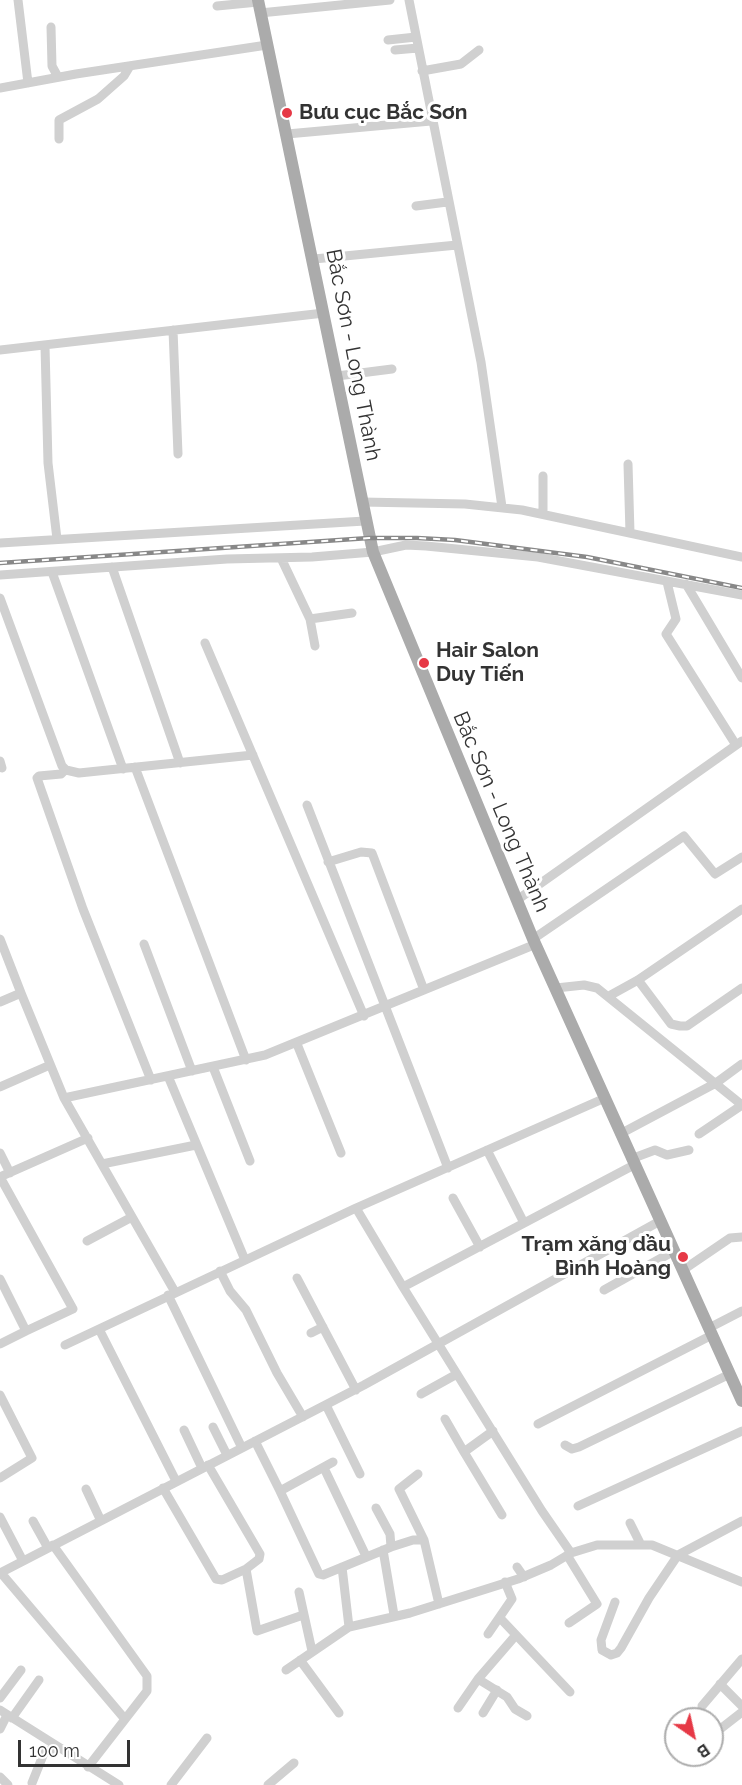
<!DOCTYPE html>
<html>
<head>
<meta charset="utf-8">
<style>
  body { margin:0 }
  #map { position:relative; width:742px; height:1785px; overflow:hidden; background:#fff; font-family:Raleway,sans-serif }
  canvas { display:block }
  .north { position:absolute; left:664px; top:1707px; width:60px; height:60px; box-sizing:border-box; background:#fff; border:2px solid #adadad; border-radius:50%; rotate:146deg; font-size:16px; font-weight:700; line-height:24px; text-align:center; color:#333 }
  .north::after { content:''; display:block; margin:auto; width:21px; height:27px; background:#e63946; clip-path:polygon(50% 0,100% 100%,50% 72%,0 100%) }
  .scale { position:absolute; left:18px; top:1740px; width:112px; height:27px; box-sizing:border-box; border:3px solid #333; border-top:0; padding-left:8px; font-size:18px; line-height:21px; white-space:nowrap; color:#333; -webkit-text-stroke:4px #fff; paint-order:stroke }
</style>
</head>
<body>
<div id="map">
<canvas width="742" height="1785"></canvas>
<div class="north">B</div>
<div class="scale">100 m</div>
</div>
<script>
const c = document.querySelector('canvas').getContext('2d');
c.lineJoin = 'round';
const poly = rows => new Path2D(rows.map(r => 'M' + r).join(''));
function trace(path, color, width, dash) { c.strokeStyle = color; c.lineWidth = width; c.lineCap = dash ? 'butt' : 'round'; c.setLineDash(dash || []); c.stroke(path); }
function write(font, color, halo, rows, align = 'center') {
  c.font = font + ' Raleway,sans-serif'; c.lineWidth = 6; c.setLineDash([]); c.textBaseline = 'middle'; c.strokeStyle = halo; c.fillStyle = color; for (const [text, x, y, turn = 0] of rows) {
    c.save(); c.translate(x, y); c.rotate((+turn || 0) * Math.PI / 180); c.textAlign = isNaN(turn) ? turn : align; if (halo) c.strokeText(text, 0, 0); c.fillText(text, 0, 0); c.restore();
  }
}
const minor = poly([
  [18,0,28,83],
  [409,0,481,362,502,507],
  [217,6,258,2],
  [260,13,390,0],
  [51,27,52,66,58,77],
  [388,40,416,37],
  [395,50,418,48],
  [422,71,461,64,479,50],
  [0,88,76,74,267,45],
  [287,134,431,121],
  [59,139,59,120,98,99,124,76,130,66],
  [416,206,447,202],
  [314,259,457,245],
  [173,330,178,454],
  [45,346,48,463,57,539],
  [0,350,324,313],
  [337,376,392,369],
  [628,464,630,533],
  [362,502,465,504,522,510,742,557],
  [543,514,543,476],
  [0,543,365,521],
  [281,558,310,619,315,646],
  [112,567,180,763],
  [52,572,123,769],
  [0,575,227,559,312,557,373,552,406,545,426,546,538,557,742,595],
  [667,582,676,619,666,634,736,745],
  [686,584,742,678],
  [0,598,62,766,66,770,79,773,253,755],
  [310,619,352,613],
  [205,643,364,1016],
  [0,761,2,768],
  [135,767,246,1060],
  [65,770,61,774,39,776,37,778,83,909,151,1080],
  [307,805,448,1168],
  [328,862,361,852,372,853,424,990],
  [517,900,742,741],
  [0,939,21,993],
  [533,939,684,836,715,874,742,857],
  [144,944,192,1071],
  [638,980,671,1024,680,1026,687,1026,742,988],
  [556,988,584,985,597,988,742,1105],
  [609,996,638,980,742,909],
  [0,1002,21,993,64,1098,265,1055,536,944],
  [297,1044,341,1153],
  [213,1067,250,1161],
  [168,1076,245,1260],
  [0,1087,50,1065],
  [64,1098,175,1292],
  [620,1134,716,1083,742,1064],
  [699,1134,742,1105],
  [487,1150,524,1223],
  [0,1153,10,1173],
  [631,1159,655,1150,667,1155,689,1150],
  [102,1164,196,1145],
  [0,1177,73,1309,26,1331],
  [0,1177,88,1138],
  [453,1198,480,1247],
  [356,1208,403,1287],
  [87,1241,132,1217],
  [683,1270,730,1238,742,1237],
  [220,1271,230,1291,246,1310,277,1373,303,1417],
  [297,1278,356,1390],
  [0,1279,26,1331,0,1344],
  [604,1290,674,1251],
  [168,1295,242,1448],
  [709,1328,742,1311],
  [99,1329,176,1481],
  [311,1333,323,1327],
  [65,1345,356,1208,605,1098],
  [421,1394,457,1374],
  [0,1395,32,1458,0,1478],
  [326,1405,360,1474],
  [445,1419,464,1452],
  [538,1424,712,1335],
  [213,1427,227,1455],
  [184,1430,202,1468],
  [493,1431,464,1452,502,1515],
  [255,1441,280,1491],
  [565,1445,572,1449,579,1447,730,1374],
  [333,1462,280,1491,319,1574,323,1575,391,1547,413,1540,424,1540,439,1604],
  [324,1468,366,1556],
  [418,1474,399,1489,424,1540],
  [163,1488,216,1579,222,1580,246,1569,259,1559,260,1554,208,1465],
  [86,1489,101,1521],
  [578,1506,742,1431],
  [376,1508,390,1534,391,1547],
  [0,1517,23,1561],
  [33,1521,48,1548],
  [630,1523,640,1543],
  [53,1545,147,1676,147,1691,88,1767],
  [383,1550,394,1615],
  [571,1553,597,1545,652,1545,742,1582],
  [567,1555,597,1604,569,1623],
  [342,1567,349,1627],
  [517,1567,524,1577],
  [246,1569,257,1631,303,1615],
  [0,1573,364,1385,660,1221],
  [1,1573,124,1718],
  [299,1592,312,1651],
  [615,1602,601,1640,602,1650,611,1655,617,1653,621,1648,649,1598,678,1555,742,1521],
  [500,1618,570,1692],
  [488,1634,512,1599,505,1582],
  [300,1660,339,1713],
  [286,1670,349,1627,410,1613,518,1579,551,1565,571,1553,542,1511,403,1287,634,1165],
  [478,1679,507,1697,515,1709,527,1716],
  [720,1684,742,1706],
  [0,1698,21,1670],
  [702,1706,742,1659],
  [458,1708,478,1679,516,1635],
  [0,1710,119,1785],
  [483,1713,497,1690],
  [12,1718,39,1680],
  [0,1729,7,1715],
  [719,1730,742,1712],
  [0,1777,8,1785],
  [32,1783,44,1753,57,1747],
  [171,1785,207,1738],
  [268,1785,294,1763]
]);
const major = poly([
  [258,0,373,552,533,939,742,1401]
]);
const rail = poly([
  [0,563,369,538,417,538,455,540,587,557,742,588]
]);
const markers = [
  [287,113,6,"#e63946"],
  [424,663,6,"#e63946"],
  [683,1257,6,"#e63946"]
];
const poiNames = [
  ["Bưu cục Bắc Sơn",299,113],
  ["Hair Salon",436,651],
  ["Duy Tiến",436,675],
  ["Trạm xăng dầu",671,1245,"right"],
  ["Bình Hoàng",671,1269,"right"]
];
const streetNames = [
  ["Bắc Sơn - Long Thành",353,355,79],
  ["Bắc Sơn - Long Thành",501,812,67]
];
trace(minor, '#d0d0d0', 9);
trace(major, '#ababab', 12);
trace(rail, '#888', 4.5);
trace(rail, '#fff', 2, [7]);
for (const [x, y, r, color] of markers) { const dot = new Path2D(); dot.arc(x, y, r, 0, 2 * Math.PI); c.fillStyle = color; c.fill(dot); trace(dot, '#fff', 2); }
write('bold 21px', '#333', '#fff', poiNames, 'left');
write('21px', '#333', '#fff', streetNames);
</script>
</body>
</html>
